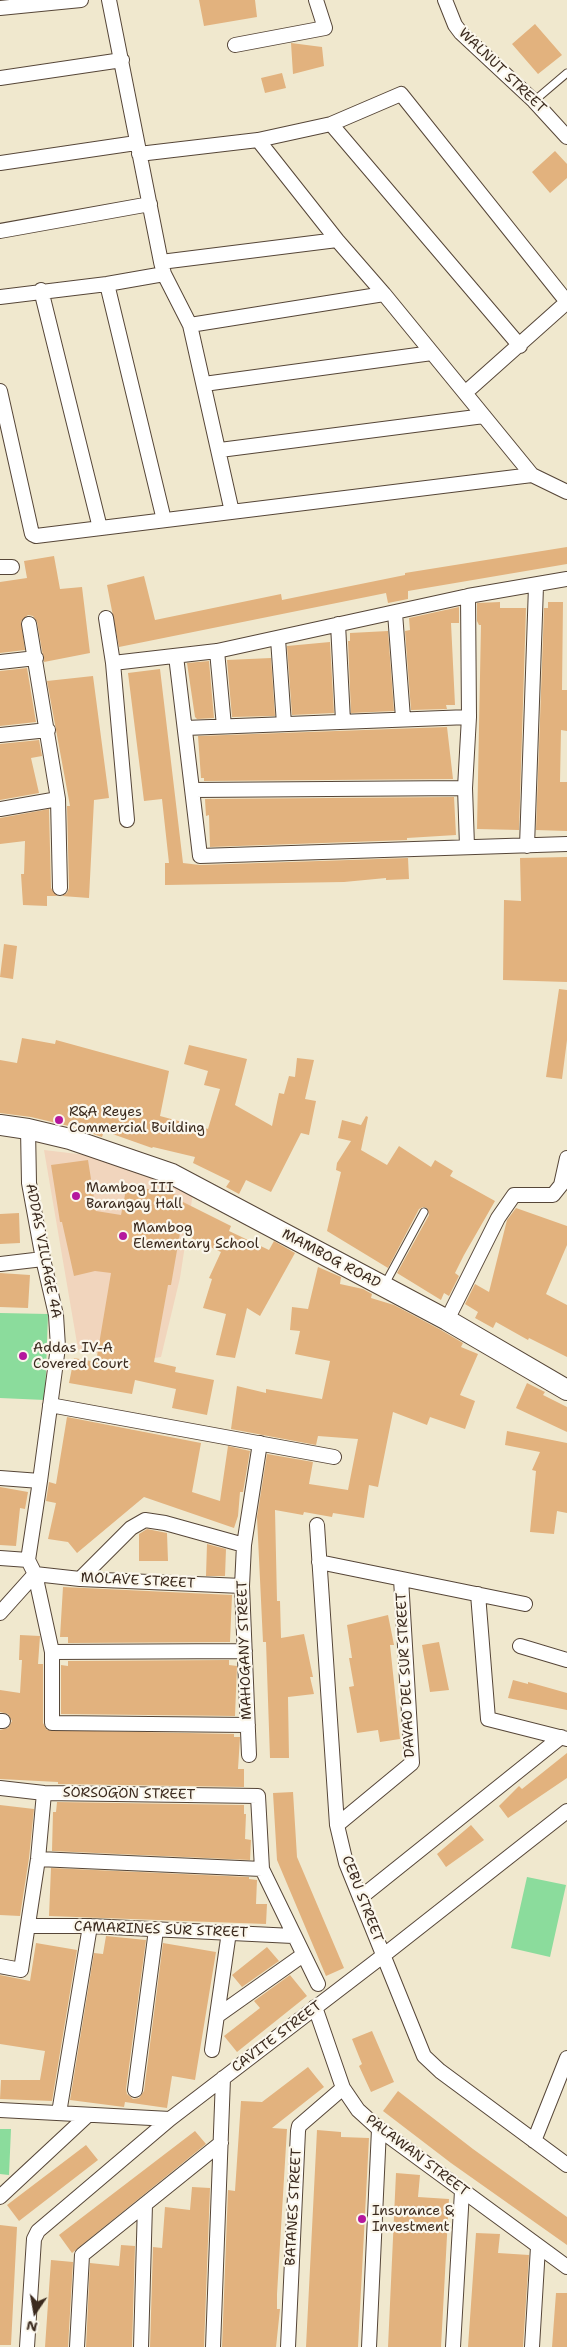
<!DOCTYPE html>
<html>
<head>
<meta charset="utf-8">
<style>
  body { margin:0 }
  #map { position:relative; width:567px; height:2347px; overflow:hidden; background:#f0e8ce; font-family:"Shantell Sans",sans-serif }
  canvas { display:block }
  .north { position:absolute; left:10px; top:2287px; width:50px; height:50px; -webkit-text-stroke:4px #fbf7ec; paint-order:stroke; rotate:192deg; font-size:14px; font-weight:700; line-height:20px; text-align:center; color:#3b2a1e }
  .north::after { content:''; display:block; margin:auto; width:18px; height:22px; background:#3b2a1e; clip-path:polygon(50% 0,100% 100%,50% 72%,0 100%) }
</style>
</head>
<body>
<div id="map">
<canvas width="567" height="2347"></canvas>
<div class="north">N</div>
</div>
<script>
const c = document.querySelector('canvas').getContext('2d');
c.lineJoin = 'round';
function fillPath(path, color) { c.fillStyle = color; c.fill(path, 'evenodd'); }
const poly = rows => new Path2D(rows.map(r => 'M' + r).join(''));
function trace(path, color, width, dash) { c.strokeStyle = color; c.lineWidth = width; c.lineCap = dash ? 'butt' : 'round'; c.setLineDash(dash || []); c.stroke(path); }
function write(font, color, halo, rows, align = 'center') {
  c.font = font + ' "Shantell Sans",sans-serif'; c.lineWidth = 4.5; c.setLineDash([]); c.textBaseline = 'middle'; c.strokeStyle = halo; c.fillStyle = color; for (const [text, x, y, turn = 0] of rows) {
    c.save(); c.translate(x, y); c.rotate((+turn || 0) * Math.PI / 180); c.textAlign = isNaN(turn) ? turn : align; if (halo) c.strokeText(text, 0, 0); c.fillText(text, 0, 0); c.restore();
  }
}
const built = poly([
  [44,1150,86,1155,193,1193,180,1278,161,1357,135,1361,78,1349]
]);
const green = poly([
  [0,1313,48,1314,45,1400,0,1398],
  [527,1877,566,1885,550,1957,511,1948],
  [0,2129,11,2129,9,2175,0,2174]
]);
const building = poly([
  [199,0,255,0,257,17,204,26],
  [535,24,562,55,538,74,512,44],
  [291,43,322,47,324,66,293,74],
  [282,73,286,88,265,93,261,78],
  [555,151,567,164,567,178,550,193,532,172],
  [567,547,567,564,408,591,408,599,388,603,386,593,119,647,107,585,144,576,155,620,281,594,282,600,405,575,405,573],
  [54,556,60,589,82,587,90,653,44,662,37,622,33,616,28,615,21,621,25,650,0,653,0,582,27,578,24,561],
  [500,602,500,608,526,608,519,830,477,829,481,625,479,625,477,621,477,603],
  [548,602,563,602,562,690,567,690,567,731,561,730,560,782,567,782,567,831,536,830,544,608,548,608],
  [459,607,459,623,451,623,455,705,446,705,447,709,411,710,405,631,410,630,409,618],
  [388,631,394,711,351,713,348,641,350,641,350,633],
  [330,642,334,713,292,715,287,646],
  [271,658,275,716,232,717,227,660],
  [209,661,214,718,197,719,195,717,187,663],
  [27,668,36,722,0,726,0,671],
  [160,669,183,863,200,865,408,858,409,879,386,880,386,878,344,882,165,885,165,863,169,863,162,799,144,801,128,673],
  [93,676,109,798,94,800,89,898,62,896,67,893,69,888,67,806,70,806,47,681],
  [447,727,453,779,204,781,204,778,201,778,198,736],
  [39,740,42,756,31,758,39,793,0,800,0,744],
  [454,797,456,835,407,838,407,840,210,847,209,815,206,816,205,799],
  [49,809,51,888,57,896,47,896,47,906,23,905,21,874,24,874,25,841,0,844,0,818],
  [567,857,567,982,503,980,504,900,521,901,520,858],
  [4,944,17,946,13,979,0,977],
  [559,989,567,990,567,1040,562,1079,546,1077],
  [22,1038,55,1044,56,1040,169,1071,160,1116,208,1129,220,1089,204,1085,208,1071,184,1064,189,1045,247,1059,235,1105,272,1126,279,1093,284,1094,289,1076,295,1077,297,1058,314,1060,305,1099,316,1101,309,1135,301,1133,271,1192,246,1180,239,1194,226,1187,230,1181,193,1163,195,1157,153,1147,152,1148,104,1131,102,1137,73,1127,31,1117,0,1113,0,1060,17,1063],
  [366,1116,368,1117,361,1150,387,1165,399,1146,431,1167,435,1160,453,1171,450,1176,495,1201,464,1255,455,1273,459,1276,449,1296,444,1293,441,1300,397,1273,429,1215,427,1208,423,1207,419,1209,388,1268,327,1231,341,1172,336,1170,337,1163,351,1141,338,1138,342,1120,361,1125],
  [88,1160,96,1211,121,1215,127,1185,178,1195,177,1199,231,1226,229,1231,269,1250,274,1241,295,1253,260,1316,247,1308,235,1358,216,1355,226,1314,203,1308,212,1279,209,1278,221,1252,180,1233,171,1285,168,1285,154,1362,176,1367,175,1372,214,1380,207,1415,172,1408,176,1389,135,1380,132,1394,69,1383,74,1358,96,1362,111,1273,95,1271,74,1276,62,1222,60,1222,51,1165],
  [516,1208,567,1226,567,1245,546,1294,567,1305,567,1357,529,1338,528,1340,496,1322,493,1328,475,1318,478,1312,465,1304,475,1284,489,1292,507,1220],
  [19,1213,20,1243,0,1244,0,1214],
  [318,1267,341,1277,340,1284,363,1289,372,1294,371,1298,394,1305,441,1330,463,1343,461,1347,478,1354,460,1395,475,1401,465,1429,430,1417,427,1425,393,1412,378,1487,369,1485,364,1518,333,1513,332,1517,304,1512,303,1515,275,1510,277,1601,280,1601,281,1638,304,1634,313,1677,310,1677,314,1694,288,1697,289,1758,270,1758,266,1642,263,1642,257,1517,267,1454,313,1462,309,1484,348,1490,358,1439,318,1436,316,1445,231,1429,237,1386,266,1393,266,1389,322,1399,330,1361,295,1354,300,1331,290,1330,292,1307,308,1309],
  [0,1273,30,1275,28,1308,0,1307],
  [527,1383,545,1392,543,1395,567,1407,567,1432,516,1408],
  [67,1417,201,1443,192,1492,220,1501,228,1446,250,1451,243,1492,240,1492,238,1516,234,1528,144,1497,77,1553,68,1542,48,1539,56,1503,46,1501,49,1482,56,1484],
  [507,1431,567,1443,567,1513,557,1511,554,1534,530,1532,536,1471,532,1470,540,1452,505,1445],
  [0,1487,28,1492,25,1509,20,1508,16,1546,0,1545],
  [147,1529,167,1533,168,1561,139,1561,139,1534],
  [207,1544,226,1549,225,1576,206,1576],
  [63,1587,232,1595,230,1642,68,1643,68,1637,60,1637],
  [388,1615,394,1645,390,1645,400,1739,380,1742,378,1730,357,1733,349,1687,354,1686,349,1658,352,1658,347,1625],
  [20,1635,40,1636,38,1664,43,1664,43,1723,47,1730,234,1734,234,1737,240,1737,238,1769,244,1769,244,1787,58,1784,58,1782,0,1779,0,1730,8,1728,12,1721,8,1714,0,1712,0,1690,20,1693,22,1660,19,1660],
  [439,1642,449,1690,430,1692,422,1645],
  [229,1660,229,1665,237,1666,235,1716,61,1714,61,1665,68,1666,68,1661],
  [513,1680,528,1684,528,1682,567,1693,567,1710,508,1698],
  [567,1753,567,1778,508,1818,499,1806,519,1786,522,1789],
  [293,1792,297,1857,344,1968,326,1976,277,1860,273,1793],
  [57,1802,244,1805,244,1814,246,1814,245,1839,251,1840,250,1860,52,1851,53,1812,56,1812],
  [0,1805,34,1809,29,1858,20,1916,0,1915],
  [471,1825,484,1840,446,1867,437,1854],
  [51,1868,249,1877,249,1879,257,1880,256,1904,267,1904,266,1924,49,1916],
  [106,1936,146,1940,126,2089,127,2094,133,2099,139,2098,144,2091,163,1943,216,1952,195,2080,172,2076,167,2108,125,2102,124,2107,70,2100,94,1953,103,1954],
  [36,1943,77,1950,52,2101,0,2099,1,2080,40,2080,45,2051,0,2044,0,1975,30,1981],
  [267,1947,279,1961,242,1987,232,1975],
  [290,1975,307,1996,237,2052,224,2036,260,2008,254,2001],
  [372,2031,394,2082,371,2092,359,2066,362,2064,352,2039],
  [308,2067,324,2087,272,2128,287,2129,277,2294,277,2309,280,2309,276,2347,222,2347,228,2190,235,2191,241,2101,262,2102],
  [398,2091,473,2149,567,2217,567,2245,451,2163,383,2111],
  [317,2130,341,2132,341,2137,369,2138,358,2347,306,2347],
  [195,2131,206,2144,72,2253,59,2235],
  [86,2145,98,2160,19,2221,7,2205],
  [396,2173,420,2175,418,2197,449,2199,441,2347,388,2347],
  [192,2187,210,2188,204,2347,150,2347,153,2247,162,2248,165,2207,190,2210],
  [0,2225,17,2227,11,2345,0,2345],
  [476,2233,500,2234,498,2253,529,2255,523,2347,468,2347],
  [121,2245,135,2246,132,2347,86,2347,90,2263,119,2266],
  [51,2260,73,2262,68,2347,45,2347],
  [556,2293,567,2293,567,2347,552,2347]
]);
const service = poly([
  [534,101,567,73],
  [385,1284,424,1212]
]);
const minor = poly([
  [109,0,161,262,164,274,190,325,232,512],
  [445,0,455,25,461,33,534,101,567,137],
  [0,8,81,0],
  [235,45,325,28,316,0],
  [0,78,122,60],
  [331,124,520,346],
  [258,140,337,240,384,294,532,475,567,492],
  [139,154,258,140,331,124,401,94,567,302,465,393],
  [0,163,136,143],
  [0,231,150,204],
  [161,262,337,240],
  [107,284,164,520],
  [41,290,100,528],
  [0,297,107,284,164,274],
  [190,325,384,294],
  [204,384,432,353],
  [0,391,32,534,36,536,532,475],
  [220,450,484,416],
  [0,567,12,567],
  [395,613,403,718],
  [106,618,113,663,127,820],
  [29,624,58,799,60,888],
  [338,624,343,721],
  [278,639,284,724],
  [217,651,224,726],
  [176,656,200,856,567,844],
  [0,662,36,658],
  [113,663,217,651,468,596,567,579],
  [185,728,469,717],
  [0,735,48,730],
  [193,790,465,788],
  [0,809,58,799],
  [467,846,465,788,469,717,468,596],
  [527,846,536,586],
  [0,1264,43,1259],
  [447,1320,498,1218,514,1195,553,1195,561,1185,567,1158],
  [50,1405,334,1457],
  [0,1478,40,1481,58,1347,56,1315,43,1259,29,1183,28,1129],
  [317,1525,337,1825,346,1863,424,2056,440,2071,567,2165],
  [0,1558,28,1560,40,1481],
  [28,1560,35,1574,52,1652,52,1723,248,1725],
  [319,1562,525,1604],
  [80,1579,131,1528,145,1520,165,1523,244,1545],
  [478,1594,488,1719,567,1739],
  [0,1613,35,1574,80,1579,242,1586],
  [520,1646,567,1660],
  [52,1652,245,1651],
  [0,1721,3,1721],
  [249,1755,242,1586,244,1545,260,1443],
  [0,1788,44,1793,258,1796,262,1869,318,1984],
  [337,1825,412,1763,401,1579],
  [38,1859,262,1869],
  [360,1898,561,1737],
  [29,1926,90,1926,293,1936],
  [0,1966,21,1970,38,1859,44,1793],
  [315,2007,343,2088,358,2110,379,2129,567,2267],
  [217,2016,303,1955],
  [212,2050,229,1932],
  [135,2090,156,1930],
  [0,2110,170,2119],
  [59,2113,90,1926],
  [534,2141,567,2058],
  [0,2197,88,2115],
  [27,2347,34,2239,38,2231,170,2119,384,1955,567,1811],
  [77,2347,82,2255,221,2143],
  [141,2347,145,2204],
  [213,2347,223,2078],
  [288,2347,298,2131,299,2126,343,2088],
  [369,2347,379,2129],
  [453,2347,462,2191],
  [532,2347,538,2247]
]);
const secondary = poly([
  [0,1125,28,1129,70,1139,172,1174,447,1320,567,1390]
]);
const markers = [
  [59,1120,5,"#b5179e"],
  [76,1196,5,"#b5179e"],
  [123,1236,5,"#b5179e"],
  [23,1356,5,"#b5179e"],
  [362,2219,5,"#b5179e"]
];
const streetNames = [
  ["WALNUT STREET",502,71,44],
  ["ADDAS VILLAGE 4A",43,1251,79],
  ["MAMBOG ROAD",331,1259,28],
  ["MOLAVE STREET",138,1581,3],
  ["MAHOGANY STREET",245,1650,-92],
  ["DAVAO DEL SUR STREET",406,1675,-93],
  ["SORSOGON STREET",129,1794,1],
  ["CEBU STREET",362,1899,69],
  ["CAMARINES SUR STREET",161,1930,2],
  ["CAVITE STREET",277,2037,-37],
  ["PALAWAN STREET",417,2156,37],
  ["BATANES STREET",294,2207,-87]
];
const poiNames = [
  ["R&A Reyes",69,1112],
  ["Commercial Building",69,1128],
  ["Mambog III",86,1188],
  ["Barangay Hall",86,1204],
  ["Mambog",133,1228],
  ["Elementary School",133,1244],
  ["Addas IV-A",33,1348],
  ["Covered Court",33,1364],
  ["Insurance &",372,2211],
  ["Investment",372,2227]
];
fillPath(built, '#f1d5bd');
fillPath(green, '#8bdc9c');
fillPath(building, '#e2b27e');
trace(service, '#564638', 9);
trace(minor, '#564638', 16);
trace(secondary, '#564638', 22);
trace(service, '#fff', 7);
trace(minor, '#fff', 14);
trace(secondary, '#fff', 20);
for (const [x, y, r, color] of markers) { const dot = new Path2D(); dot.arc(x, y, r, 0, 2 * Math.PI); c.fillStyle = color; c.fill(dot); trace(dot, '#fbf7ec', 2); }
write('14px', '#3b2a1e', '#fbf7ec', streetNames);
write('14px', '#3b2a1e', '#fbf7ec', poiNames, 'left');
</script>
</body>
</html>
